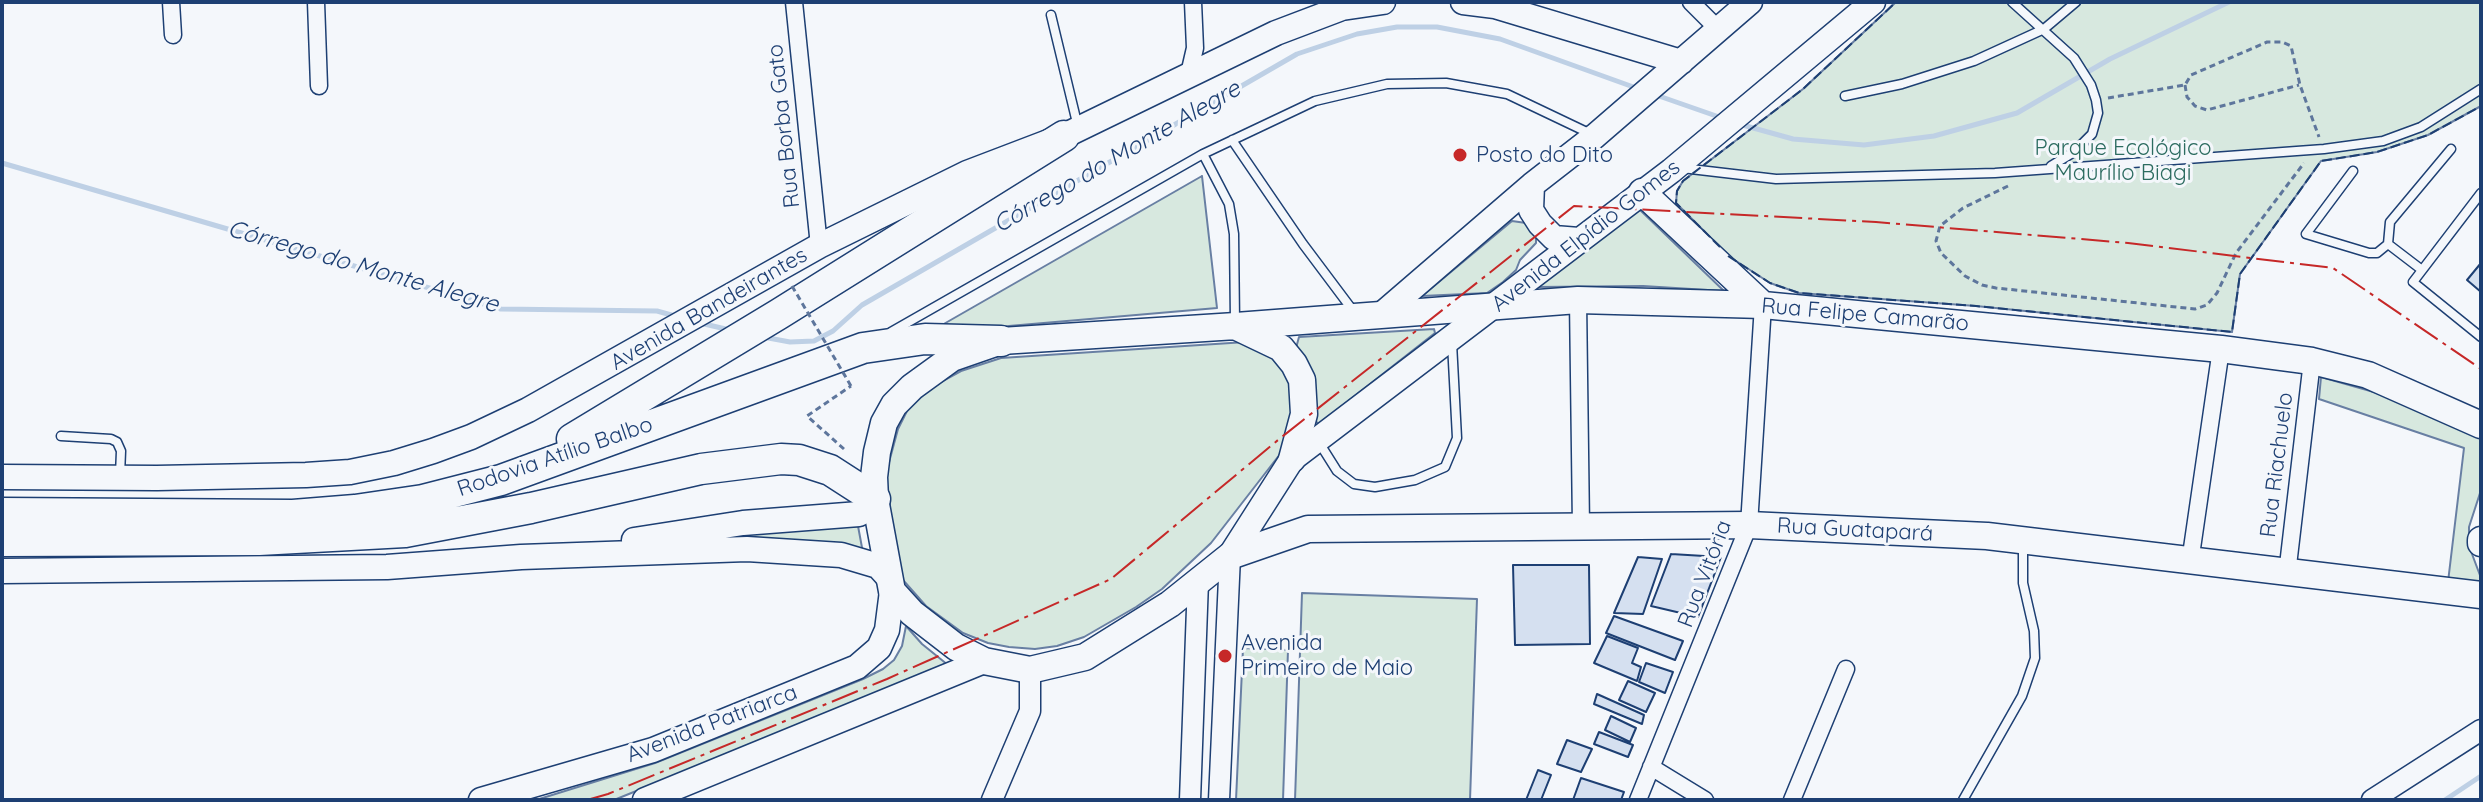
<!DOCTYPE html>
<html>
<head>
<meta charset="utf-8">
<style>
  body { margin:0 }
  #map { position:relative; width:2483px; height:802px; overflow:hidden; background:#f4f7fb; font-family:Quicksand,sans-serif }
  canvas { display:block }
  .frame { position:absolute; inset:0; border:4px solid #1d3f73; pointer-events:none }
</style>
</head>
<body>
<div id="map">
<canvas width="2483" height="802"></canvas>
<div class="frame"></div>
</div>
<script>
const c = document.querySelector('canvas').getContext('2d');
c.lineJoin = 'round';
function fillPath(path, color) { c.fillStyle = color; c.fill(path, 'evenodd'); }
const poly = rows => new Path2D(rows.map(r => 'M' + r).join(''));
function trace(path, color, width, dash) { c.strokeStyle = color; c.lineWidth = width; c.lineCap = dash ? 'butt' : 'round'; c.setLineDash(dash || []); c.stroke(path); }
function write(font, color, halo, rows, align = 'center') {
  c.font = font + ' Quicksand,sans-serif'; c.lineWidth = 6; c.setLineDash([]); c.textBaseline = 'middle'; c.strokeStyle = halo; c.fillStyle = color; for (const [text, x, y, turn = 0] of rows) {
    c.save(); c.translate(x, y); c.rotate((+turn || 0) * Math.PI / 180); c.textAlign = isNaN(turn) ? turn : align; if (halo) c.strokeText(text, 0, 0); c.fillText(text, 0, 0); c.restore();
  }
}
const green = poly([
  [1896,2,2481,2,2481,106,2428,135,2377,152,2321,161,2240,274,2232,332,1976,306,1799,293,1770,283,1730,257,1676,203,1677,191,1683,181,1803,89,1896,2],
  [1202,176,1217,308,928,333,1202,176],
  [1638,208,1724,291,1643,286,1537,287,1638,208],
  [1512,221,1526,223,1536,235,1536,243,1520,260,1516,270,1503,282,1487,293,1422,296,1512,221],
  [1434,329,1435,333,1319,424,1314,420,1296,348,1299,337,1434,329],
  [1246,342,1275,354,1291,384,1293,416,1284,449,1211,543,1162,589,1136,607,1084,637,1057,646,1035,649,1009,647,988,643,963,633,926,606,903,580,896,565,886,485,888,466,898,429,907,411,930,388,961,371,1001,358,1246,342],
  [2321,377,2402,400,2481,438,2481,490,2469,527,2469,546,2481,578,2481,586,2448,582,2464,448,2319,399,2321,377],
  [858,526,863,553,705,537,858,526],
  [1302,593,1477,599,1470,800,1295,800,1302,593],
  [906,626,922,644,948,665,614,800,536,800,655,763,863,679,883,669,894,660,902,646,906,626],
  [1243,648,1288,650,1283,800,1236,800,1243,648]
]);
const stream = poly([
  [1656,95,1722,118],
  [1739,124,1793,139,1864,145,1934,136,2017,113,2110,59,2229,2],
  [2,163,501,309,657,311,675,316],
  [700,323,730,330],
  [763,337,790,342,814,341,833,331,862,305,1297,54,1357,34,1397,27,1437,27,1500,39,1639,89],
  [2445,800,2481,776]
]);
const building = poly([
  [2481,263,2481,292,2467,280,2481,263],
  [1671,554,1721,557,1698,617,1651,606,1671,554],
  [1638,557,1662,559,1643,614,1614,613,1638,557],
  [1513,565,1589,565,1590,644,1515,645,1513,565],
  [1614,616,1683,641,1675,660,1606,633,1614,616],
  [1607,636,1638,648,1632,663,1641,667,1637,681,1594,663,1607,636],
  [1646,663,1673,672,1665,693,1639,682,1646,663],
  [1628,681,1655,693,1646,712,1619,700,1628,681],
  [1597,694,1644,715,1642,724,1594,704,1597,694],
  [1611,716,1636,728,1630,742,1605,730,1611,716],
  [1599,732,1633,745,1628,757,1594,744,1599,732],
  [1567,740,1592,749,1581,772,1557,764,1567,740],
  [1538,770,1551,775,1541,800,1526,800,1538,770],
  [1581,778,1624,792,1621,800,1573,800,1581,778]
]);
const path = poly([
  [2185,85,2187,97,2195,106,2207,110,2299,85],
  [2108,98,2185,85,2191,75,2267,42,2282,42,2291,46,2300,85,2319,137],
  [2008,186,1963,208,1940,226,1936,241,1941,253,1965,276,1982,285,1996,288,2195,309,2207,305,2217,293,2236,253,2304,163],
  [844,449,807,416,851,386]
]);
const service = poly([
  [2012,2,2074,58,2091,85,2096,100,2098,113,2092,134,2074,152,2051,166],
  [1051,15,1078,127],
  [1845,96,1902,84,1974,61,2044,29,2076,2],
  [1232,140,1303,244,1354,312],
  [1203,154,1229,204,1234,234,1235,322],
  [1682,168,1776,179,1995,173,2324,149,2383,141,2421,127,2481,89],
  [2353,171,2306,234,2369,253,2377,253,2388,244,2422,270],
  [2481,193,2413,282,2481,337],
  [2388,244,2390,222,2451,149],
  [891,332,1203,154,1315,101,1387,84,1446,83,1507,94,1591,134],
  [61,436,111,439,117,442,121,451,120,475],
  [1320,444,1337,471,1354,484,1375,487,1415,480,1445,467,1457,438,1452,343],
  [1963,800,2022,696,2035,658,2034,631,2023,583,2023,545]
]);
const minor = poly([
  [171,2,173,35],
  [316,2,319,86],
  [794,2,819,246],
  [1691,2,1719,30],
  [1189,74,1195,48,1193,2],
  [1578,300,1581,527],
  [2190,562,2221,349],
  [2287,574,2312,361],
  [1651,767,1705,800],
  [1638,800,1749,525,1763,305],
  [1792,800,1846,669]
]);
const tertiary = poly([
  [992,800,1030,711,1030,670],
  [1190,800,1198,581],
  [1219,800,1230,556],
  [2372,800,2481,730]
]);
const secondary = poly([
  [1463,2,1495,6,1681,62],
  [1532,185,1531,210,1540,224,1554,238,1579,240],
  [1381,315,1532,185,1595,136,1750,2],
  [2,477,157,478,306,475,350,472,394,463,433,451,471,437,528,410,819,246,967,173,1064,136,1276,33,1342,8,1383,2],
  [634,540,743,523,859,514,868,508,875,499],
  [1230,556,1292,459,1671,171,1873,2],
  [2,571,387,567,521,557,747,549,841,555,878,566,888,577],
  [481,800,653,750,857,667,879,648,887,630,892,591],
  [645,800,984,661]
]);
const primary = poly([
  [1642,192,1763,305],
  [1237,327,1281,348,1294,364,1302,380,1304,414,1292,459],
  [2481,425,2368,375,2312,361,2221,349,1763,305,1578,300,1236,326,1001,341,952,358,912,387,894,405,884,423,877,452,874,477,875,499,892,591,912,613,956,647,984,661,1030,670,1085,657,1170,604,1230,556,1308,529,1749,525,1987,536,2481,595],
  [2481,540,2481,543]
]);
const motorway = poly([
  [572,439,779,314,1064,136],
  [2,513,293,515,355,510,423,500,501,480,863,348,925,339,1001,341],
  [2,541,259,540,405,532,531,508,701,469,781,459,799,460,830,470,875,499]
]);
const pathBridge = poly([
  [792,286,851,386]
]);
const fence = poly([
  [1720,247,1676,203,1677,191,1683,181,1803,89,1896,2],
  [1728,256,1770,283,1799,293,1976,306,2232,332,2240,274,2321,161,2377,152,2428,135,2481,106]
]);
const power = poly([
  [587,800,608,794,887,679,1111,579,1278,440,1574,206,1876,222,2128,243,2333,268,2481,369]
]);
const markers = [
  [1460,155,8,"#c62828"],
  [1225,656,8,"#c62828"]
];
const streetNames = [
  ["Rua Borba Gato",784,126,-96],
  ["Avenida Elpídio Gomes",1586,236,-38],
  ["Avenida Bandeirantes",709,309,-30],
  ["Rua Felipe Camarão",1865,315,5],
  ["Rodovia Atílio Balbo",555,457,-19],
  ["Rua Riachuelo",2277,465,-83],
  ["Rua Guatapará",1855,530,3],
  ["Rua Vitória",1705,574,-69],
  ["Avenida Patriarca",712,724,-21]
];
const parkNames = [
  ["Parque Ecológico",2123,148],
  ["Maurílio Biagi",2123,173]
];
const poiNames = [
  ["Posto do Dito",1476,155],
  ["Avenida",1241,643],
  ["Primeiro de Maio",1241,668]
];
const waterNames = [
  ["Córrego do Monte Alegre",1117,157,-30],
  ["Córrego do Monte Alegre",363,267,16]
];
fillPath(green, '#d7e8df');
trace(green, '#687fa3', 2);
trace(stream, '#bed0e5', 5);
fillPath(building, '#d5e0f0');
trace(building, '#1d3f73', 2);
trace(service, '#1d3f73', 11);
trace(minor, '#1d3f73', 19);
trace(tertiary, '#1d3f73', 23);
trace(secondary, '#1d3f73', 27);
trace(primary, '#1d3f73', 29);
trace(motorway, '#1d3f73', 33);
trace(path, '#5e769c', 3, [6, 4]);
trace(service, '#f4f7fb', 8);
trace(minor, '#f4f7fb', 16);
trace(tertiary, '#f4f7fb', 20);
trace(secondary, '#f4f7fb', 24);
trace(primary, '#f4f7fb', 26);
trace(motorway, '#f4f7fb', 30);
trace(pathBridge, '#5e769c', 3, [6, 4]);
trace(fence, '#1d3f73', 2, [10, 4]);
trace(power, '#c62828', 2, [28, 6, 4, 6]);
for (const [x, y, r, color] of markers) { const dot = new Path2D(); dot.arc(x, y, r, 0, 2 * Math.PI); c.fillStyle = color; c.fill(dot); trace(dot, '#f4f7fb', 3); }
write('22px', '#1d3f73', '#f4f7fb', streetNames);
write('22px', '#2c6c60', '#f4f7fb', parkNames);
write('22px', '#1d3f73', '#f4f7fb', poiNames, 'left');
write('italic 24px', '#1d3f73', '#f4f7fb', waterNames);
</script>
</body>
</html>
